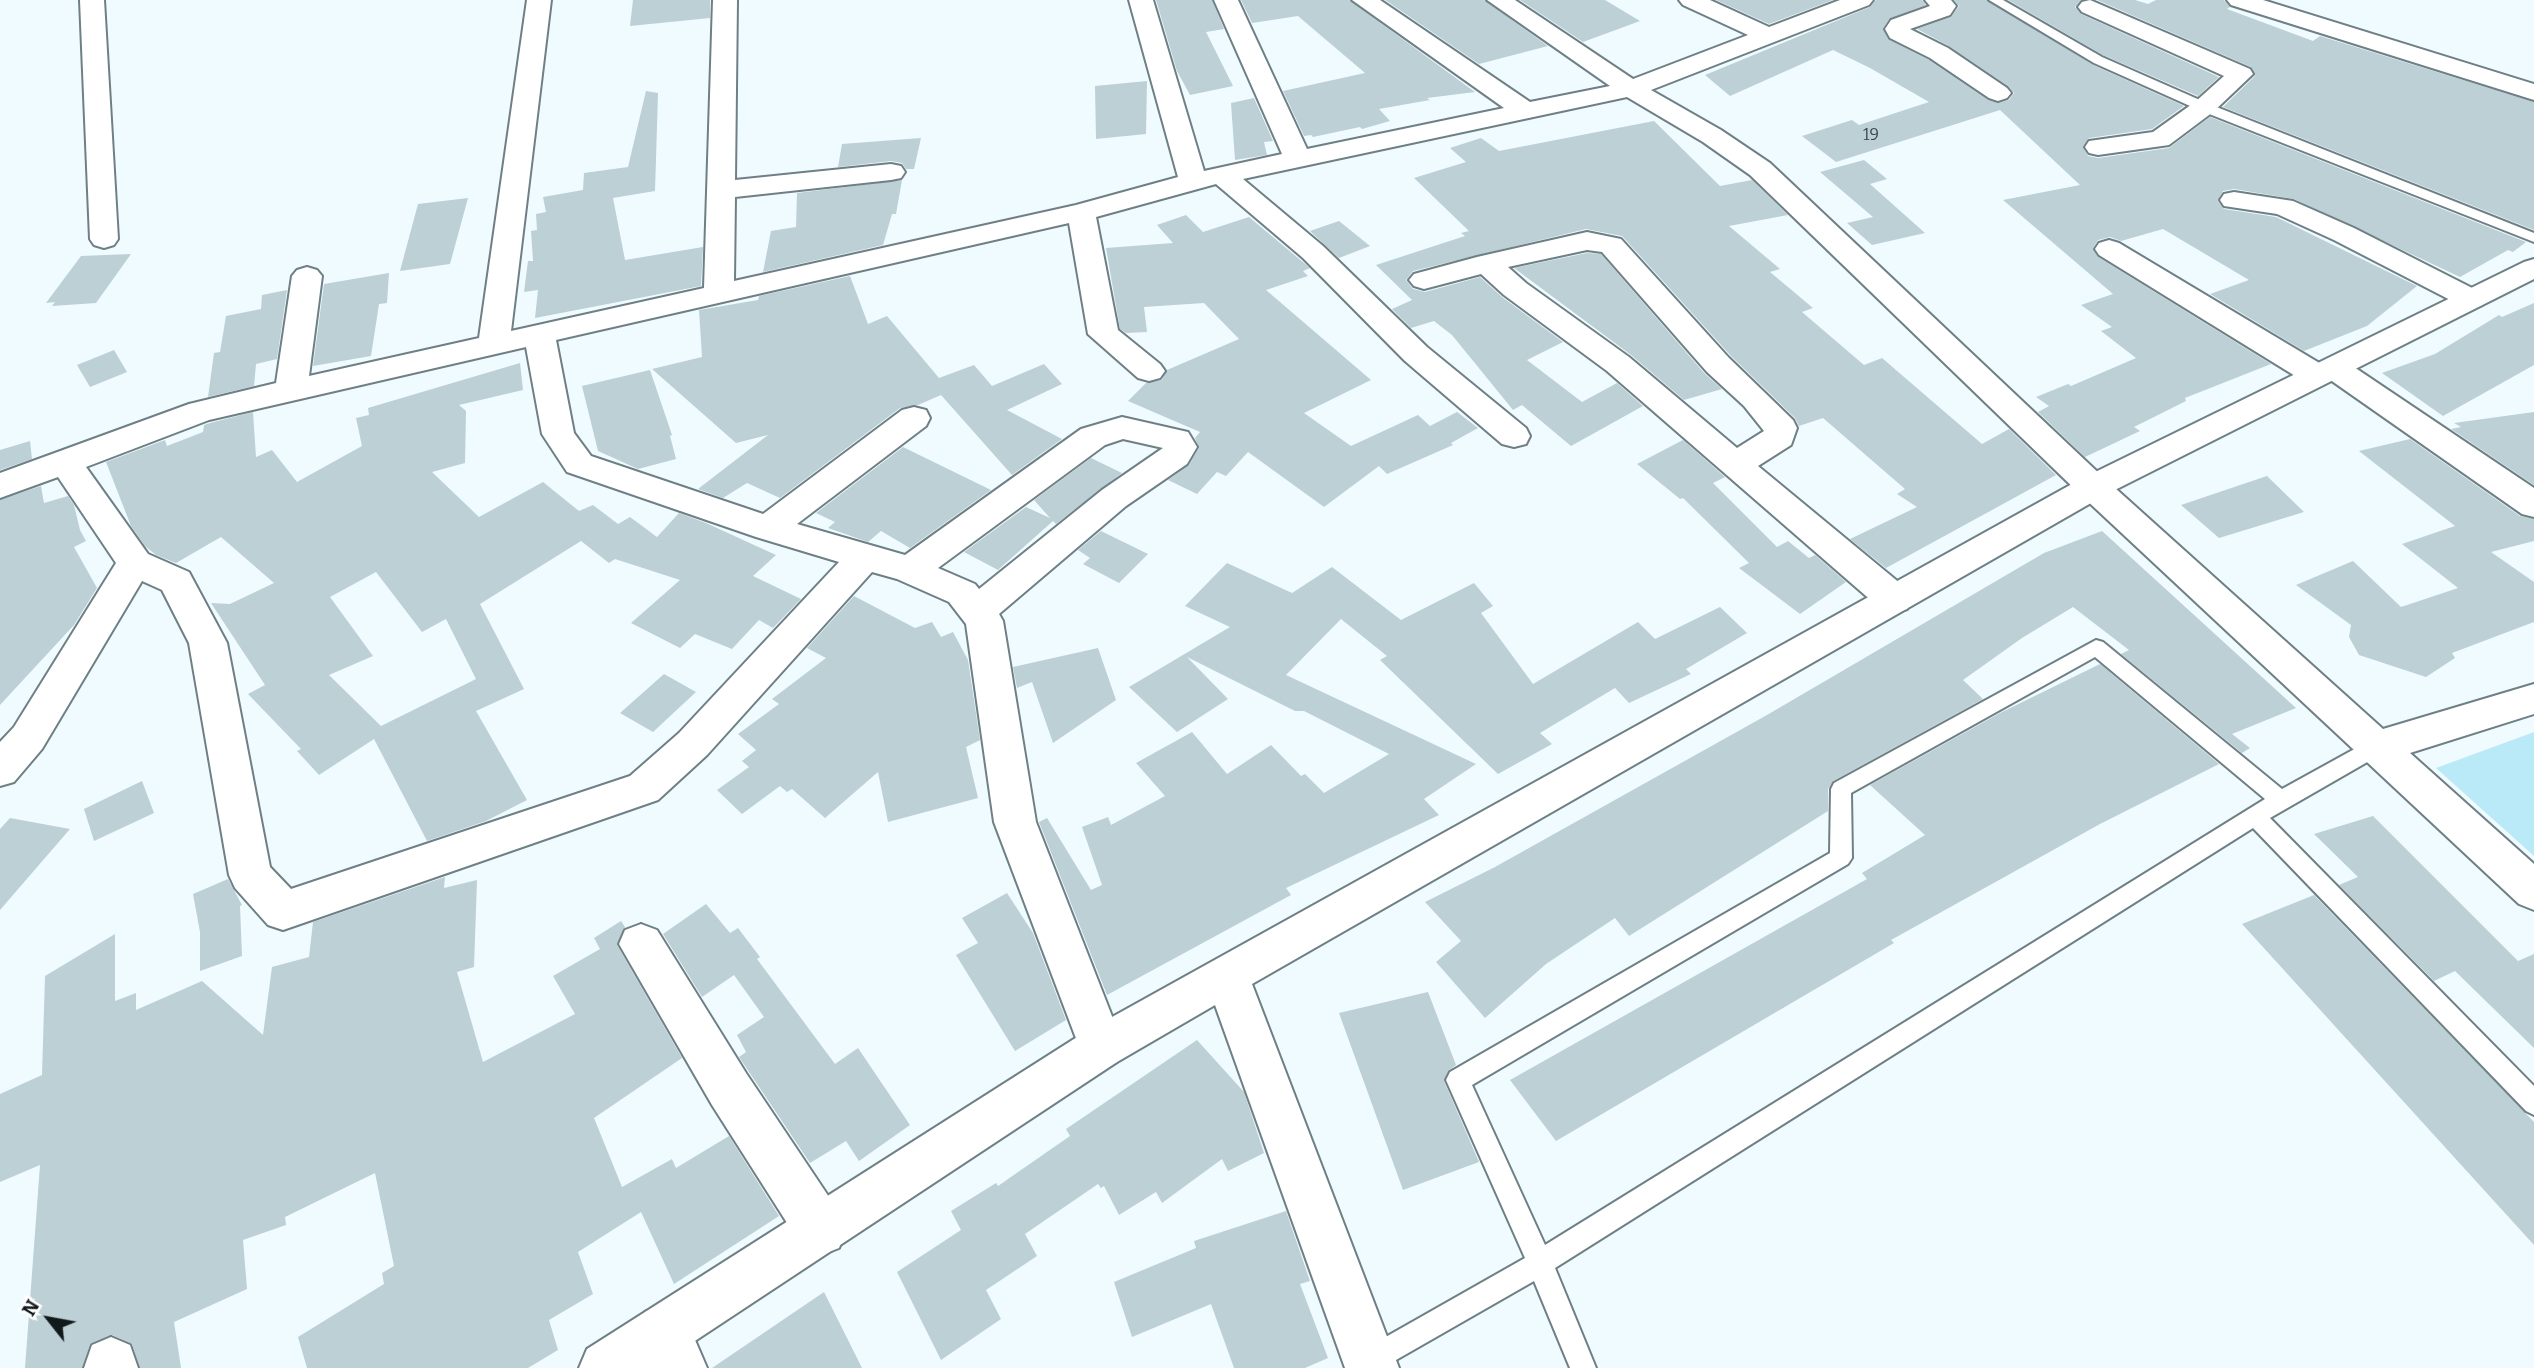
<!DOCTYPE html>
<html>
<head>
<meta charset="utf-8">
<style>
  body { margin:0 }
  #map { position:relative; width:2534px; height:1368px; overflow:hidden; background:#effbff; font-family:Bitter,serif }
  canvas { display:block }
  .north { position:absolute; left:14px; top:1284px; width:70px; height:70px; -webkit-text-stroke:5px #fff; paint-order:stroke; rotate:301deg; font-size:19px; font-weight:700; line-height:28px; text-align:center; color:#12191b }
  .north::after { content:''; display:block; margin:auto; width:24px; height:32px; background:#12191b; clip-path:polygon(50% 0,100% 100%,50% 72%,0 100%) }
</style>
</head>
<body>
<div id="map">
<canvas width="2534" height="1368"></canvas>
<div class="north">N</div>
</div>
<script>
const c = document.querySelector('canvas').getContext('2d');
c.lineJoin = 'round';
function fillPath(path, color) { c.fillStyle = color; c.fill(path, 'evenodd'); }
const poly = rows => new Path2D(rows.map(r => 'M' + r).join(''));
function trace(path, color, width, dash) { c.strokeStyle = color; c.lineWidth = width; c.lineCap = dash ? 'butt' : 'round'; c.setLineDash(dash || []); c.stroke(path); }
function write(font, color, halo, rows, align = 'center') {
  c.font = font + ' Bitter,serif'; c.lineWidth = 6; c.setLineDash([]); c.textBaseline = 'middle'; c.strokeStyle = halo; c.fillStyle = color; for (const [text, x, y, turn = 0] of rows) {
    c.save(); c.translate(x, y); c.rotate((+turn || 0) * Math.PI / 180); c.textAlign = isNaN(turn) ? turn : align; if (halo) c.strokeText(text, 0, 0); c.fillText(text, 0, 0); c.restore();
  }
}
const green = poly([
  [2534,732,2534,856,2436,768]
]);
const building = poly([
  [633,0,710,0,710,18,630,26],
  [1156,0,1212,0,1224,29,1206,32,1233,86,1190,95,1177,71],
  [1241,0,1349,0,1475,92,1427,98,1430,100,1379,109,1390,121,1362,129,1360,127,1313,137,1311,135,1304,136,1283,91,1365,73,1298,16,1252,23],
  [1385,0,1484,0,1548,46,1479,64],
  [1520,0,1605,0,1640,21,1583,42],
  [1716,0,1833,0,1769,24],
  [1876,0,1922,0,1926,5,1889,19,1883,28,1888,39,1929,60,1988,100,1999,103,2009,100,2014,93,2008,86,1949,46,1917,29,1951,17,1959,6,1954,0,1987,0,2093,65,2184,106,2152,129,2089,138,2083,146,2088,156,2098,158,2169,148,2210,117,2526,242,2513,252,2508,250,2460,277,2294,199,2234,189,2223,191,2218,201,2224,209,2276,217,2417,286,2367,326,2304,351,2210,294,2249,280,2163,229,2121,241,2110,237,2098,240,2093,248,2098,257,2271,364,2185,398,2186,401,2134,427,2140,431,2085,457,2038,412,2049,406,2036,397,2068,384,2071,386,2136,358,2101,331,2112,327,2081,305,2113,294,2003,200,2080,185,2000,110,1836,162,1802,136,1852,120,1859,125,1929,102,1870,68,1833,50,1730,96,1705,75,1870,7],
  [2008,0,2081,0,2075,7,2081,14,2219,77,2198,96,2103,55],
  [2097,0,2135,0,2148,4,2156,0,2224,0,2230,7,2227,9,2313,41,2320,36,2534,102,2534,230,2223,107,2255,76,2251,67],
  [1147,81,1146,134,1096,139,1095,86],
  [646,91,658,93,655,191,613,198,625,260,703,247,701,286,535,318,538,290,524,292,528,261,533,261,531,231,537,230,536,214,546,212,543,197,583,190,584,173,628,167],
  [1254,98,1273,141,1264,142,1267,155,1235,160,1231,103],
  [1654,121,1720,186,1752,180,1788,215,1729,226,1780,269,1770,272,1813,308,1802,312,1864,365,1882,358,1982,444,2009,429,2056,475,1886,568,1850,539,1917,507,1897,494,1905,489,1823,418,1799,426,1795,418,1731,356,1622,236,1586,229,1413,271,1406,280,1413,289,1425,292,1480,277,1502,297,1563,342,1527,360,1582,402,1617,383,1643,406,1571,446,1522,405,1513,410,1452,335,1434,321,1411,328,1392,309,1412,300,1376,265,1465,236,1461,233,1469,231,1414,178,1466,162,1450,148,1481,138,1499,151],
  [921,138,914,169,906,169,902,163,891,161,838,167,842,144],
  [1864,160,1887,179,1870,184,1925,233,1872,245,1847,223,1873,217,1820,172],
  [902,180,896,214,892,214,883,245,763,272,771,231,796,227,797,193],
  [468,198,450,264,400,271,418,204],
  [1186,215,1203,232,1249,217,1310,268,1303,271,1308,276,1266,290,1371,380,1304,413,1351,446,1418,415,1430,426,1457,412,1478,428,1451,443,1453,445,1387,474,1379,466,1324,507,1248,452,1226,476,1217,472,1197,494,1168,480,1189,465,1199,448,1195,438,1200,432,1128,401,1146,383,1162,380,1167,370,1239,339,1204,303,1144,307,1147,332,1126,333,1120,329,1106,248,1173,243,1157,225],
  [1339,221,1370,246,1339,258,1310,231],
  [1587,253,1601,254,1705,374,1722,389,1684,400,1631,355,1514,268],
  [131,254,96,303,52,306,55,302,46,303,81,256],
  [389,273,387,303,379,304,371,356,313,366,324,284],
  [850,276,868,324,887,316,939,378,974,365,992,386,1044,364,1062,384,1007,410,1062,439,1012,475,941,395,918,405,900,408,780,498,747,483,723,498,698,489,768,435,736,443,652,369,702,357,699,310,758,300,759,296],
  [287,290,277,359,256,364,254,386,208,397,214,353,220,352,226,316,261,309,262,295],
  [2534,303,2534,365,2443,416,2382,373,2435,354,2499,315,2502,317],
  [114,350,127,372,90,387,77,365],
  [520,363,523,390,459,405,466,411,465,463,432,472,479,517,543,482,579,511,593,505,618,524,630,517,657,537,679,513,706,523,776,555,753,576,801,599,773,628,759,620,732,649,695,634,680,648,631,623,680,580,615,559,609,563,581,541,480,604,524,689,476,711,527,800,486,821,427,841,374,739,319,775,297,751,301,749,248,694,265,685,211,603,230,604,274,583,221,537,176,563,156,555,145,546,131,526,106,462,165,440,167,446,203,432,204,425,210,423,253,412,256,457,272,450,297,482,362,446,356,418,369,415,368,408],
  [376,572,422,632,446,619,476,679,381,726,329,675,373,656,330,597],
  [650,370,672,435,670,436,676,459,638,469,598,451,582,386],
  [2534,412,2534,485,2451,429,2461,427,2454,423],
  [2410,439,2520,516,2534,519,2534,541,2491,552,2534,582,2534,622,2452,653,2455,658,2426,677,2359,655,2349,637,2351,625,2296,585,2353,561,2401,607,2458,588,2402,544,2455,526,2359,451],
  [1683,440,1725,477,1713,483,1777,547,1788,541,1809,558,1815,555,1846,582,1800,614,1739,568,1749,563,1683,498,1680,499,1637,464],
  [30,441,32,459,0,470,0,450],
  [903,447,991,490,910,548,881,531,868,542,828,528,835,522,816,513],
  [1091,458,1122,473,1056,524,1053,521,998,570,964,552,1026,507,1050,518,1034,500],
  [2267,476,2304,512,2219,538,2181,505],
  [41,486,44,503,68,496,74,505,80,530,86,541,74,547,97,588,74,625,0,705,0,500],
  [1101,531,1148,554,1119,583,1083,564,1090,558,1078,550],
  [2102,531,2296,708,2232,734,2250,748,2242,753,2121,654,2129,650,2073,607,2022,638,1963,680,1983,699,1833,781,1828,789,1828,811,1629,936,1615,918,1546,964,1485,1018,1436,962,1461,941,1425,902,1495,867,1767,715,2044,553],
  [1227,563,1292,593,1332,567,1401,620,1474,583,1493,606,1481,613,1533,684,1638,622,1655,639,1720,607,1747,633,1686,669,1691,674,1629,703,1615,688,1540,733,1552,744,1498,774,1380,660,1387,656,1341,619,1286,675,1476,764,1424,799,1439,815,1286,888,1291,895,1107,995,1039,822,1047,818,1091,890,1102,885,1082,827,1108,817,1111,825,1165,796,1136,763,1192,732,1227,774,1271,745,1301,776,1305,774,1324,793,1389,754,1304,711,1295,711,1187,657,1228,699,1177,732,1129,687,1230,627,1185,606],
  [854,596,915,628,932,622,941,637,953,632,968,660,980,740,966,747,978,798,888,822,878,772,825,818,792,789,787,792,780,786,742,814,717,790,749,767,742,761,756,750,738,734,779,704,772,699,826,658,807,648],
  [1098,648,1116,700,1053,743,1032,682,1017,688,1013,667],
  [2100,664,2219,764,2100,824,1891,940,1894,943,1556,1141,1510,1080,1867,879,1862,873,1925,835,1870,785,2000,713],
  [664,674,696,692,653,732,620,713],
  [142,781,154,813,94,841,84,809],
  [2373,816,2518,961,2534,954,2534,1048,2455,971,2434,981,2339,885,2358,877,2314,834],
  [10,818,70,829,0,910,0,829],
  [445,877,444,888,477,880,474,967,457,972,483,1062,575,1014,553,976,600,949,594,938,621,921,625,927,617,945,682,1058,594,1118,622,1187,672,1159,676,1168,729,1136,779,1216,674,1284,641,1212,578,1252,593,1294,549,1320,558,1350,528,1368,307,1368,298,1337,384,1284,382,1273,394,1266,375,1173,285,1217,286,1225,243,1240,247,1289,174,1322,181,1368,140,1368,132,1344,112,1335,90,1344,82,1368,25,1368,40,1165,0,1182,0,1094,42,1075,45,976,115,934,115,1001,136,993,136,1010,202,981,263,1035,272,967,309,957,313,922],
  [228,879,242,905,240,906,242,956,200,971,200,932,193,894],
  [1007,893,1033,933,1066,1020,1015,1051,956,955,978,943,962,918],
  [2314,895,2534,1122,2534,1245,2242,924],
  [706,904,730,933,738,928,760,957,757,959,835,1064,858,1048,910,1125,859,1161,846,1141,810,1163,739,1057,746,1052,737,1035,764,1017,734,975,702,997,663,934],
  [1428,992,1456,1065,1448,1071,1444,1081,1479,1162,1403,1190,1339,1013],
  [1197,1040,1244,1092,1264,1153,1228,1171,1222,1159,1162,1203,1156,1192,1119,1215,1104,1186,1101,1188,1098,1184,1025,1234,1037,1256,986,1290,1001,1319,941,1360,897,1272,961,1230,951,1211,996,1183,998,1186,1070,1136,1066,1129],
  [1286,1211,1310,1281,1300,1284,1328,1358,1305,1368,1234,1368,1211,1304,1132,1337,1114,1282,1196,1248,1194,1241],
  [824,1292,862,1368,712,1368]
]);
const lane = poly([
  [1989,0,2003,0,2102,57,2209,104,2534,233,2534,242,2199,110,2094,63,1989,0],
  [2096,640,2103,642,2282,789,2369,741,2376,739,2383,741,2386,747,2383,753,2270,818,2534,1086,2534,1115,2526,1111,2253,828,1555,1268,1596,1368,1570,1368,1534,1281,1382,1368,1360,1368,1357,1360,1361,1351,1525,1258,1446,1080,1450,1072,1830,853,1831,789,1834,783,2096,640],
  [2095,657,2265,799,1545,1245,1472,1085,1848,864,1852,858,1851,793,2095,657]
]);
const street = poly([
  [80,0,104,0,118,239,114,245,104,248,94,245,90,239,80,0],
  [527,0,551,0,511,331,704,288,713,0,737,0,735,180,891,164,901,166,905,172,901,178,891,180,735,197,734,281,1076,205,1178,177,1129,0,1153,0,1204,171,1282,154,1214,0,1238,0,1307,149,1504,108,1352,0,1380,0,1530,102,1610,86,1487,0,1515,0,1633,79,1748,35,1683,5,1679,0,1710,0,1769,27,1840,0,1873,0,1869,5,1651,90,1721,130,1770,163,2105,479,2383,729,2534,684,2534,714,2410,753,2534,864,2534,910,2519,904,2081,495,1750,175,1703,142,1627,97,1243,179,1323,246,1427,347,1526,428,1530,436,1526,444,1514,447,1502,444,1405,361,1303,258,1216,184,1096,217,1118,330,1160,364,1165,371,1160,378,1149,381,1138,378,1088,334,1069,223,556,340,574,433,591,456,763,514,902,410,914,407,926,410,930,418,926,426,797,524,905,555,1081,429,1122,417,1188,432,1197,447,1187,464,1126,506,999,614,1003,621,1036,822,1124,1047,1117,1062,1101,1069,1085,1062,994,822,966,624,949,602,897,579,872,572,707,755,658,800,283,930,268,925,235,888,229,875,189,643,162,590,142,581,42,749,14,782,0,786,0,742,14,727,116,563,58,477,0,498,0,473,189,404,276,383,292,276,297,270,307,267,317,270,322,276,309,376,479,338,527,0],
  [526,347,542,434,567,472,756,537,839,562,679,733,630,776,291,889,270,867,227,643,189,572,148,554,86,467,209,420,526,347],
  [1123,439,1163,448,1102,490,979,589,975,584,938,568,1105,445,1123,439],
  [1925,0,1951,0,1956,6,1950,15,1910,29,1948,48,2007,88,2011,93,2007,98,1998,101,1989,98,1930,58,1890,38,1885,29,1891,20,1930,6,1925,0],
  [2090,0,2250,69,2253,74,2213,112,2169,145,2098,155,2089,153,2085,147,2089,141,2153,132,2195,102,2224,76,2082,12,2078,7,2082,2,2090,0],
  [2227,0,2263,0,2534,84,2534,100,2231,5,2227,0],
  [2234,192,2293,201,2354,228,2482,293,2486,299,2482,305,2471,308,2460,305,2334,240,2277,214,2224,206,2220,200,2224,194,2234,192],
  [1587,232,1621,239,1729,358,1793,420,1797,428,1791,445,1758,466,1907,589,1912,599,1907,609,1894,613,1881,609,1607,371,1504,295,1481,274,1424,289,1414,286,1409,280,1414,274,1477,257,1587,232],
  [1587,250,1602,252,1707,372,1744,406,1764,431,1737,448,1629,357,1526,283,1508,267,1587,250],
  [2109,240,2119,243,2321,364,2334,358,2345,361,2534,488,2534,517,2522,514,2329,379,2316,385,2305,382,2099,255,2095,249,2099,243,2109,240],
  [641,924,657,930,746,1073,839,1212,846,1230,839,1248,821,1255,803,1248,712,1105,619,944,625,930,641,924],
  [664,1305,683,1312,707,1368,653,1368,638,1331,645,1312,664,1305],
  [111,1337,130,1345,138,1368,84,1368,92,1345,111,1337]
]);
const secondary = poly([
  [2534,259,2534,279,2105,495,1252,984,1399,1368,1345,1368,1215,1005,1117,1062,654,1368,579,1368,587,1349,1085,1032,2081,479,2524,262,2534,259]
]);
const farNumbernames = [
  ["19",1871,136]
];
fillPath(green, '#baeaf7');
fillPath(building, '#bcd0d5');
trace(lane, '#6e8085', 4);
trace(street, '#6e8085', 4);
trace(secondary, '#6e8085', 4);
fillPath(lane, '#fff');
fillPath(street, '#fff');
fillPath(secondary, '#fff');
write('16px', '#3c474a', null, farNumbernames);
</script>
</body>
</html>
